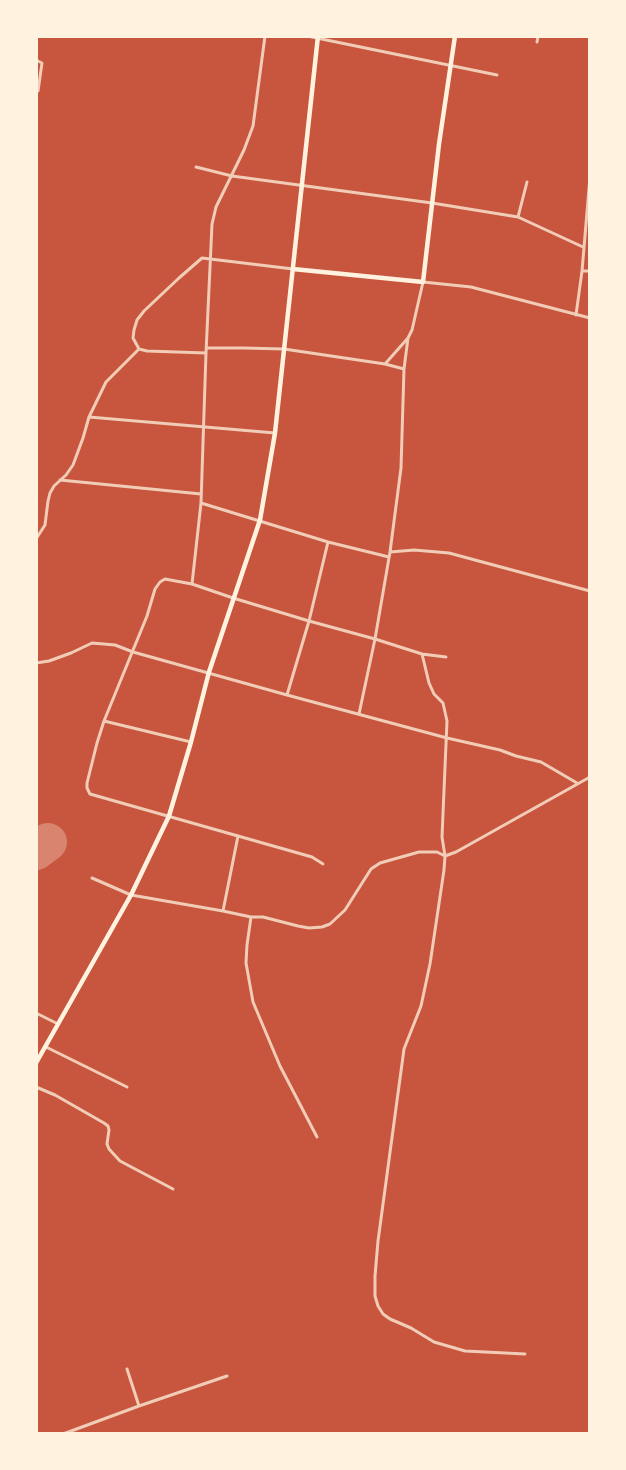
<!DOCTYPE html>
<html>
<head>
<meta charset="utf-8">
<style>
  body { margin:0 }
  #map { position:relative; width:626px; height:1470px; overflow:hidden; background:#c8553d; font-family:"Fira Sans Condensed",sans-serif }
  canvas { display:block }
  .frame { position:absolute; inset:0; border:38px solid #fff3e0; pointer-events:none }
</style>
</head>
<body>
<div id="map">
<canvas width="626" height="1470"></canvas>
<div class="frame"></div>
</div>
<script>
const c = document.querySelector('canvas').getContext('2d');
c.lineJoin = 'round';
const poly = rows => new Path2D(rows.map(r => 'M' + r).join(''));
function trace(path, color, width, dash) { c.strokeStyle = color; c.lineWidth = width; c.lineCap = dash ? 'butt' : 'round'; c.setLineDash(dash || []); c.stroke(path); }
const runway = poly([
  [36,851,48,842]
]);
const minor = poly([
  [307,36,497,75],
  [537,42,538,36],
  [36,60,42,63,38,91],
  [196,167,232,176,432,203,518,217,583,247],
  [518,217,527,182],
  [582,271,590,271],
  [576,315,582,271,590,177],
  [206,348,243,348,284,349,385,364,404,369],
  [139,349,147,351,206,353],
  [385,364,408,338,412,330,423,282,471,287,590,318],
  [89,417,275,433],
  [60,480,201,494],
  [201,503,328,542,389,557],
  [36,539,45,525,48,501,50,493,54,486,66,475,73,465,83,438,89,417,106,382,139,349,133,338,134,330,137,320,144,311,179,278,202,258,293,269],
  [390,552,414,550,449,553,590,591],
  [192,584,201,503,206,353,212,224,216,207,244,150,253,126,265,36],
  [422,654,429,683,434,694,443,703,447,721,442,837,445,856,444,870,430,964,421,1006,404,1049,378,1241,375,1276,375,1296,378,1306,383,1314,390,1319,411,1328,434,1342,465,1351,525,1354],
  [36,663,49,661,71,653,92,643,115,645,133,652,287,695,447,738,500,750,516,756,541,762,577,783],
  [287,695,309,621,328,542],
  [359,714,375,639,390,552,401,468,404,369,408,338],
  [104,721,191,742],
  [323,864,312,857,90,794,87,788,87,783,97,743,104,721,147,616,155,589,160,582,165,579,192,584,233,598,309,621,375,639,422,654,446,657],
  [92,878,131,895,223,911,251,917,263,917,298,926,309,928,322,927,330,924,345,910,371,869,380,863,419,852,437,852,445,856,456,852,590,777],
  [223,911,238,836],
  [251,917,247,945,246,963,253,1002,280,1066,317,1137],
  [36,1013,58,1024],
  [46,1047,127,1087],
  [36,1087,55,1095,104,1123,108,1126,109,1130,107,1144,109,1149,120,1161,173,1189],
  [127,1369,139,1406],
  [63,1434,139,1406,227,1376]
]);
const secondary = poly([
  [293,269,423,282,439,144,455,36],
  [36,1063,131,895,169,816,191,742,209,672,260,520,275,433,318,36]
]);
trace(runway, '#d8846e', 38);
trace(minor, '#f1ccb7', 3);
trace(secondary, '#fff3e0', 4.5);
</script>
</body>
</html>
